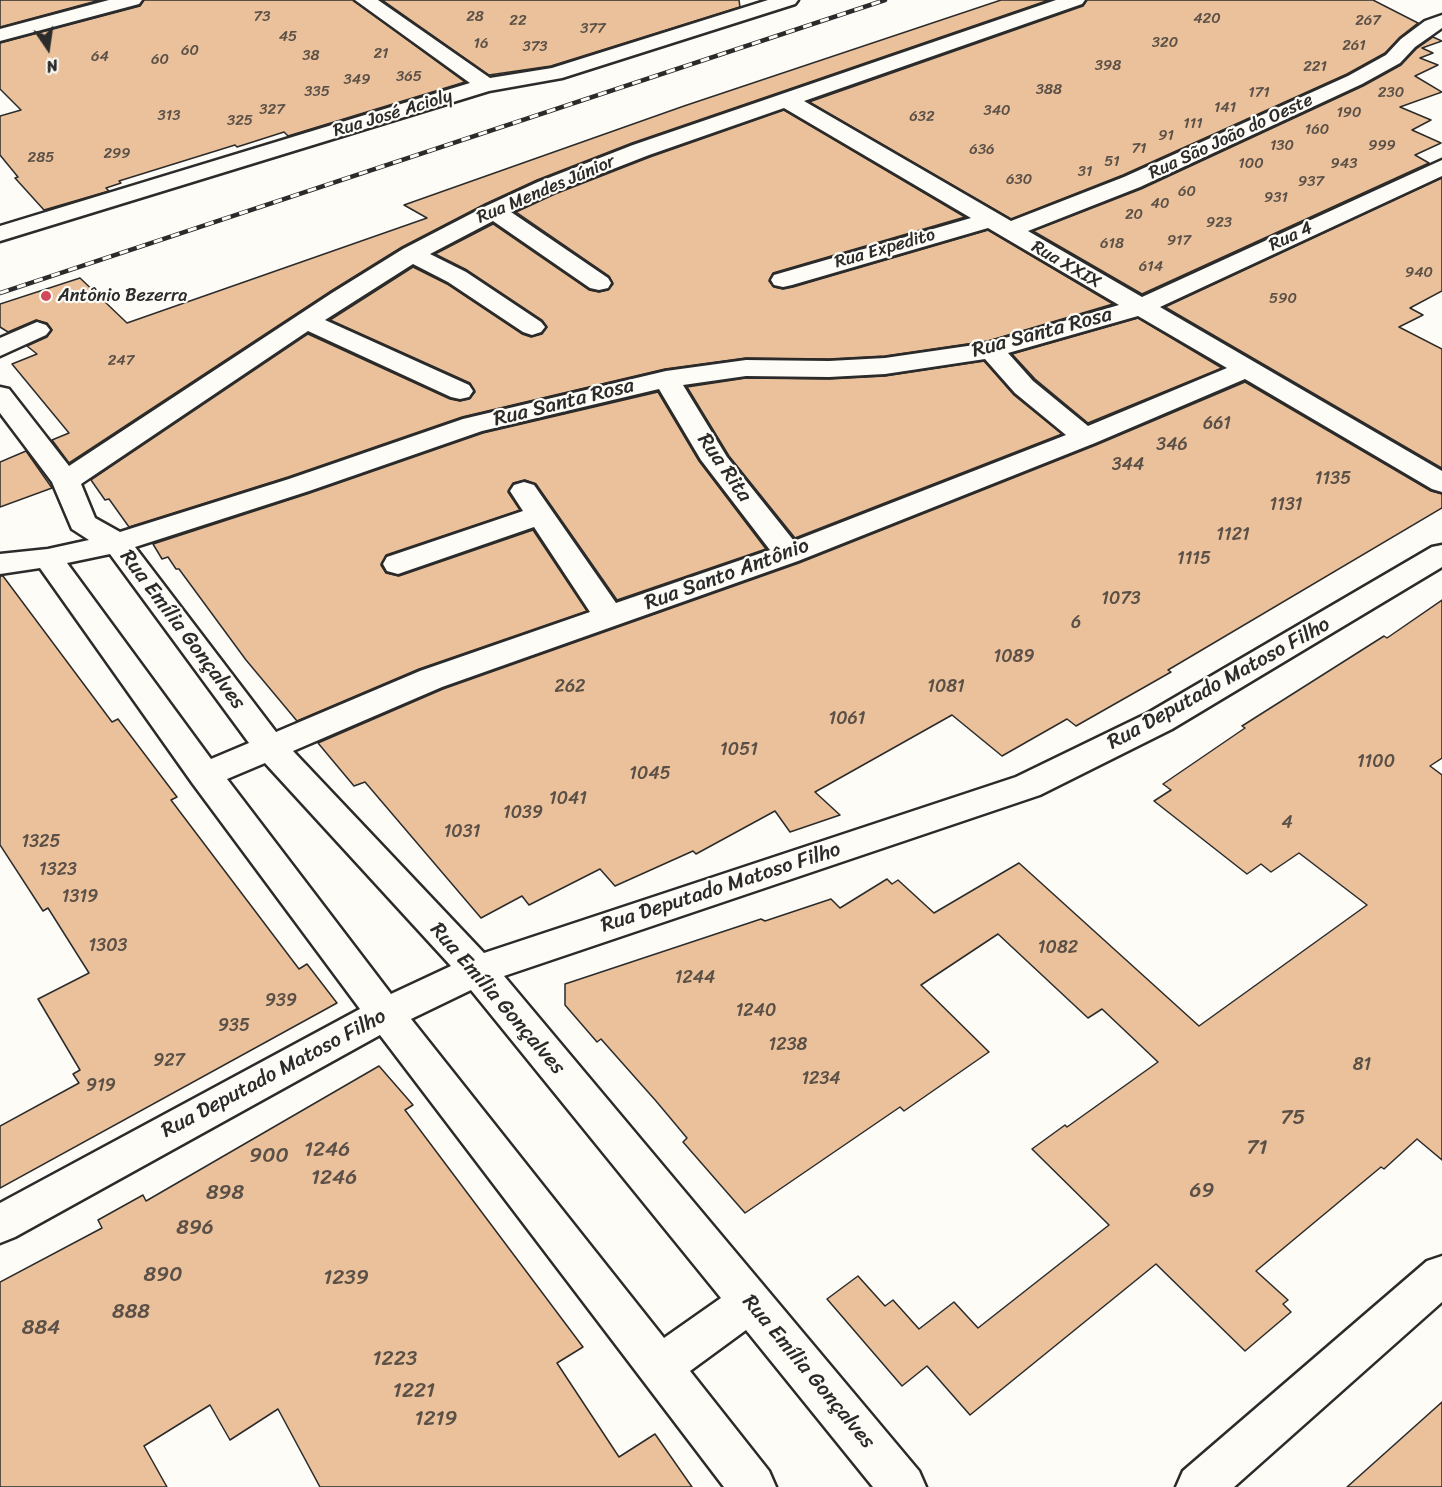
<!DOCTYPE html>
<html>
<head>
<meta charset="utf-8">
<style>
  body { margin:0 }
  #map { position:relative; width:1442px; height:1487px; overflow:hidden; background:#fdfcf7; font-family:Sriracha,sans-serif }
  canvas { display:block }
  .north { position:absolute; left:18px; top:18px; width:60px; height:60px; -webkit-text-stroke:4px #fdfcf7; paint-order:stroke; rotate:167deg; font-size:16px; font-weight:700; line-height:24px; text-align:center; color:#2b2b2b }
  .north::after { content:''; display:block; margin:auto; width:21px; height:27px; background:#2b2b2b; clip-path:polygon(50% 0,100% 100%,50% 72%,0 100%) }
</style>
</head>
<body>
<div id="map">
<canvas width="1442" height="1487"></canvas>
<div class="north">N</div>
</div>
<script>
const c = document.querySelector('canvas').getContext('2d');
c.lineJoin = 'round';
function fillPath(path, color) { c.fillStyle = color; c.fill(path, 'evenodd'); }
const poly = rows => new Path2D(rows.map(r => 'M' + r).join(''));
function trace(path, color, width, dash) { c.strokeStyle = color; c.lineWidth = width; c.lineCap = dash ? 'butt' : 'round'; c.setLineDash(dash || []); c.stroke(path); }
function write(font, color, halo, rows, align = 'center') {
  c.font = font + ' Sriracha,sans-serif'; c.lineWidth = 4.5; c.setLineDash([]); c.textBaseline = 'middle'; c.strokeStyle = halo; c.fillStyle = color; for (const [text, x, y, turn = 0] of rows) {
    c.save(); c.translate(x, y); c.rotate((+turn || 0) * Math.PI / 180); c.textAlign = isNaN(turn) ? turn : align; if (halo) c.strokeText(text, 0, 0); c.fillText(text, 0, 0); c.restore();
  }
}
const building = poly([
  [0,0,100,0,0,27,0,0],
  [144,0,353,0,465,82,288,136,284,132,237,147,235,145,119,181,121,183,106,188,109,191,44,210,15,178,18,177,0,155,0,116,21,110,0,89,0,43,140,6,144,0],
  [382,0,739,0,740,7,551,66,489,75,382,0],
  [1001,0,1049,0,632,143,537,180,485,204,402,247,331,291,69,463,52,440,69,433,12,364,37,354,27,346,47,337,52,330,47,323,36,320,8,332,0,327,0,304,80,278,127,323,427,218,404,205,684,106,1001,0],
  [1087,0,1373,0,1418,23,1400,37,1385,53,1347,74,1123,175,1011,219,809,102,1083,6,1087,0],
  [1433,37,1442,41,1422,48,1433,53,1420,58,1438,65,1415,76,1442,92,1400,107,1431,120,1412,130,1441,143,1415,155,1429,163,1142,294,1033,231,1141,189,1363,86,1401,65,1416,49,1433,37],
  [784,110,965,217,773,273,769,281,774,287,783,289,793,287,988,230,1113,304,988,341,885,356,829,359,746,358,665,369,462,417,288,477,129,527,109,499,105,500,91,480,308,334,450,399,460,401,469,399,475,392,470,383,330,320,413,267,447,284,522,334,531,337,542,334,547,327,542,320,467,270,435,254,493,224,589,290,599,292,608,290,613,284,609,276,516,212,555,194,650,157,784,110],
  [1442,178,1442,291,1410,308,1423,315,1399,327,1442,349,1442,468,1165,307,1442,178],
  [1138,318,1222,368,1088,423,1035,379,1012,354,1138,318],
  [984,361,1014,395,1062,434,795,538,729,456,687,387,746,378,829,379,885,376,984,361],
  [1245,382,1431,491,1442,494,1442,508,1168,670,1171,672,1076,726,1067,719,1002,756,952,715,815,792,840,815,790,832,775,811,696,854,693,851,615,886,600,869,529,905,522,896,481,918,365,782,354,786,318,743,443,689,799,563,1096,445,1245,382],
  [658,392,699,461,766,549,617,600,536,484,525,480,513,483,508,492,520,510,386,555,381,565,386,573,399,576,533,530,587,611,419,669,297,721,246,660,179,569,176,569,168,557,162,559,153,544,310,493,483,433,658,392],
  [26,451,52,488,0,507,0,462,26,451],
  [0,576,3,576,112,722,118,719,177,797,171,800,299,969,307,964,337,1003,0,1188,0,1126,79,1083,73,1074,80,1070,38,999,89,973,48,908,43,911,0,845,0,576],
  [1442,600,1442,758,1430,766,1442,775,1442,1160,1417,1139,1384,1169,1381,1167,1256,1271,1288,1300,1283,1304,1291,1312,1245,1351,1156,1264,970,1415,927,1366,902,1386,827,1299,858,1276,885,1306,893,1300,919,1329,954,1302,978,1328,1109,1225,1032,1149,1065,1125,1067,1127,1158,1062,1102,1009,1088,1018,998,934,921,985,989,1052,904,1111,900,1107,745,1213,683,1142,687,1138,656,1101,601,1039,597,1042,565,1005,565,984,761,919,765,921,831,899,840,908,887,879,892,884,898,880,934,913,1019,863,1199,1026,1367,905,1299,853,1271,872,1261,864,1247,874,1154,801,1171,790,1163,784,1245,728,1242,726,1384,636,1387,638,1442,600],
  [379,1066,413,1105,405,1110,583,1347,557,1363,619,1457,655,1434,692,1487,320,1487,278,1409,230,1440,210,1405,144,1446,167,1487,0,1487,0,1282,102,1228,98,1220,143,1195,146,1201,379,1066],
  [1442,1402,1442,1487,1347,1487,1442,1402]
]);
const minor = poly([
  [109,0,142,0,139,4,0,41,0,29,109,0],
  [355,0,378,0,490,78,552,68,768,0,798,0,795,4,562,78,489,91,0,241,0,226,470,83,355,0],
  [1056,0,1085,0,1082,4,804,101,1011,221,1124,177,1348,76,1386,55,1401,39,1425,21,1442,15,1442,28,1415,47,1400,63,1362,84,1140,187,1028,231,1142,297,1442,160,1442,176,1160,307,1442,471,1442,492,1432,489,1245,379,1095,443,798,561,442,687,293,751,484,953,1016,777,1148,713,1432,547,1442,545,1442,567,1172,729,1040,795,504,976,919,1471,926,1487,873,1487,746,1330,690,1371,769,1471,776,1487,724,1487,380,1035,15,1237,0,1243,0,1203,360,1009,193,784,40,568,0,574,0,554,48,549,89,540,72,529,52,482,0,413,0,387,9,389,69,466,332,293,403,249,486,206,538,182,633,145,1056,0],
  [784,108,971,218,774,275,771,280,774,285,783,287,792,285,988,228,1119,305,988,343,885,358,829,361,746,360,666,371,463,419,289,479,120,532,95,518,81,484,308,331,451,397,460,399,469,397,473,391,469,385,325,320,413,264,448,282,523,332,532,335,541,332,545,327,541,322,466,272,430,254,493,221,590,288,599,290,608,288,611,283,608,278,511,212,554,192,649,155,784,108],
  [1138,316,1227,368,1088,426,1033,381,1008,353,1138,316],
  [985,359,1015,393,1066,435,794,541,727,457,683,385,746,376,829,377,885,374,985,359],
  [659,389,701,460,770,550,616,603,534,485,524,482,514,485,510,491,523,511,387,557,383,564,387,571,398,574,534,527,590,612,420,671,276,732,135,547,309,491,482,431,659,389],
  [110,554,249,743,211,759,67,563,110,554],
  [265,763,451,966,391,994,227,779,265,763],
  [471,990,721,1298,664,1338,411,1019,471,990],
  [37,322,46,325,50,330,46,335,0,356,0,338,37,322],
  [1442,1256,1442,1302,1234,1487,1176,1487,1183,1471,1427,1261,1442,1256]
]);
const rail = poly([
  [0,293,885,0]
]);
const markers = [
  [46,296,6,"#d1495b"]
];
const farNumbernames = [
  ["73",262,17],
  ["28",475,17],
  ["420",1207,19],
  ["22",518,21],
  ["267",1368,21],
  ["377",593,29],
  ["45",288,37],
  ["320",1165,43],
  ["16",481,44],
  ["261",1354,46],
  ["373",535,47],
  ["60",190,51],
  ["21",381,54],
  ["38",311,56],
  ["64",100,57],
  ["60",160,60],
  ["398",1108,66],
  ["221",1315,67],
  ["365",409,77],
  ["349",357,80],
  ["388",1049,90],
  ["335",317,92],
  ["171",1259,93],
  ["230",1391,93],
  ["141",1225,108],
  ["327",272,110],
  ["340",997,111],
  ["190",1349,113],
  ["313",169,116],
  ["632",922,117],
  ["325",240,121],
  ["111",1193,124],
  ["160",1317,130],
  ["91",1166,136],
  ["130",1282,146],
  ["999",1382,146],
  ["71",1139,149],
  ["636",982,150],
  ["299",117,154],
  ["285",41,158],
  ["51",1112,162],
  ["100",1251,164],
  ["943",1344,164],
  ["31",1085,172],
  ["630",1019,180],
  ["937",1311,182],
  ["60",1187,192],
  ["931",1276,198],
  ["40",1160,204],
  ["20",1134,215],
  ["923",1219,223],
  ["917",1179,241],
  ["618",1112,244],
  ["614",1151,267],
  ["940",1419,273],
  ["590",1283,299],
  ["247",121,361]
];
const farStreetnames = [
  ["Rua José Acioly",393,114,-17],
  ["Rua São João do Oeste",1231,137,-25],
  ["Rua Mendes Júnior",546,190,-23],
  ["Rua 4",1291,237,-25],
  ["Rua Expedito",885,249,-16],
  ["Rua XXIX",1066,265,30]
];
const farPoinames = [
  ["Antônio Bezerra",58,296]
];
const numberNames = [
  ["661",1217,424],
  ["346",1172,445],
  ["344",1128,465],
  ["1135",1333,479],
  ["1131",1286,505],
  ["1121",1233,535],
  ["1115",1194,559],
  ["1073",1121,599],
  ["6",1076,623],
  ["1089",1014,657],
  ["262",570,687],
  ["1081",946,687],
  ["1061",847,719],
  ["1051",739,750],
  ["1100",1376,762],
  ["1045",650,774],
  ["1041",568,799],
  ["1039",523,813],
  ["4",1287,823],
  ["1031",462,832],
  ["1325",41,842],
  ["1323",58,870],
  ["1319",80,897],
  ["1303",108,946],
  ["1082",1058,948],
  ["1244",695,978],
  ["939",281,1001],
  ["1240",756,1011],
  ["935",234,1026],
  ["1238",788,1045],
  ["927",169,1061],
  ["81",1362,1065],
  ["1234",821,1079],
  ["919",101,1086]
];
const streetNames = [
  ["Rua Santa Rosa",1042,333,-15],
  ["Rua Santa Rosa",564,403,-14],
  ["Rua Rita",724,468,55],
  ["Rua Santo Antônio",727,575,-20],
  ["Rua Emília Gonçalves",182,630,53],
  ["Rua Deputado Matoso Filho",1219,684,-29],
  ["Rua Deputado Matoso Filho",721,888,-18],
  ["Rua Emília Gonçalves",497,999,49],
  ["Rua Deputado Matoso Filho",274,1074,-28],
  ["Rua Emília Gonçalves",808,1372,50]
];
const nearNumbernames = [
  ["75",1293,1119],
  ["71",1257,1149],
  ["1246",327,1151],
  ["900",269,1157],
  ["1246",334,1179],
  ["69",1202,1192],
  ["898",225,1194],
  ["896",195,1229],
  ["890",163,1276],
  ["1239",346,1279],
  ["888",131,1313],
  ["884",41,1329],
  ["1223",395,1360],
  ["1221",414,1392],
  ["1219",436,1420]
];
fillPath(building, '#eac19a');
trace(building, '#2b2b2b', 1.5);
trace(minor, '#2b2b2b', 5);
fillPath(minor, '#fdfcf7');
trace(rail, '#2b2b2b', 4.5);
trace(rail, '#fdfcf7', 3, [9]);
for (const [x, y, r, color] of markers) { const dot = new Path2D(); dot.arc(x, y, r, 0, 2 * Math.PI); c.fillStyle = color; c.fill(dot); trace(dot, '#fdfcf7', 2); }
write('15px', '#5b5047', null, farNumbernames);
write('18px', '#2b2b2b', '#fdfcf7', farStreetnames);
write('18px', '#2b2b2b', '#fdfcf7', farPoinames, 'left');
write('18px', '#5b5047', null, numberNames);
write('21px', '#2b2b2b', '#fdfcf7', streetNames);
write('21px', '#5b5047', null, nearNumbernames);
</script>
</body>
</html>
